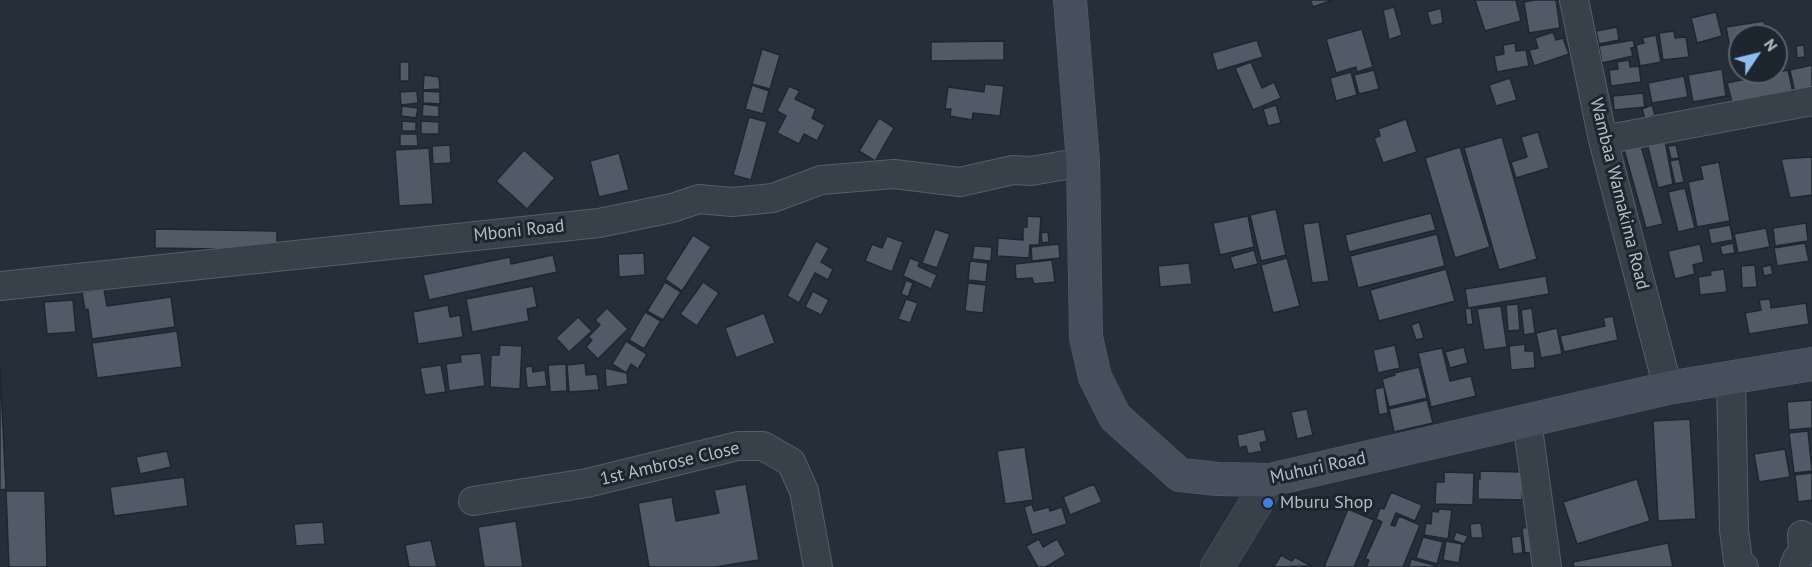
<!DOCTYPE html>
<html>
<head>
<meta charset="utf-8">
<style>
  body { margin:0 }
  #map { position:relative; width:1812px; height:567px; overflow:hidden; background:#242f39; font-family:"PT Sans",sans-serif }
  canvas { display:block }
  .north { position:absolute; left:1728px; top:24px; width:60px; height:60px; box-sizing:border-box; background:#1d252e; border:2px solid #59616a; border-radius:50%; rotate:55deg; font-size:16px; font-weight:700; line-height:24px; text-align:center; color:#b3bbc5 }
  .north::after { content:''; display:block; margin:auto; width:21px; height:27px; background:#8fbbef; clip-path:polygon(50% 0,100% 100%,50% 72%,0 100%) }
</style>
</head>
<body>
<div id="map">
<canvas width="1812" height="567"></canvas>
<div class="north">N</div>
</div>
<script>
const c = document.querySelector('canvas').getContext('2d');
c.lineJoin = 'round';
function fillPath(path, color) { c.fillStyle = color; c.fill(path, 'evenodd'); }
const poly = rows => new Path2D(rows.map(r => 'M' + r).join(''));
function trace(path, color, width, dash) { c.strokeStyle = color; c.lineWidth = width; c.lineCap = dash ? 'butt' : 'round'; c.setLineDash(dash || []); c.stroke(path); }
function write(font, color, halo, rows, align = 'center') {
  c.font = font + ' "PT Sans",sans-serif'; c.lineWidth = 6; c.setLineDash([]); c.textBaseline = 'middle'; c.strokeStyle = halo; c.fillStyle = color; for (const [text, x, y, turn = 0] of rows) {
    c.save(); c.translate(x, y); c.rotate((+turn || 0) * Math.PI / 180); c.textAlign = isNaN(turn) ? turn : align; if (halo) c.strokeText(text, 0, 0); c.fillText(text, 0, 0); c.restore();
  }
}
const building = poly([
  [1310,0,1333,0,1313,7,1310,0],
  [1475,0,1516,0,1521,21,1485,31,1475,0],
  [1535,0,1556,0,1560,28,1529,33,1524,2,1535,0],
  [1394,7,1402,35,1389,40,1383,10,1394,7],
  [1441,8,1443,23,1431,26,1427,12,1441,8],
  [1716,12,1722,36,1697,43,1691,18,1716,12],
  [1764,21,1767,36,1740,36,1740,48,1730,49,1726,27,1764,21],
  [1617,27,1619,40,1599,44,1596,31,1617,27],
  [1362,29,1373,67,1357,72,1356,67,1336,73,1326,39,1362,29],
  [1674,31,1675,38,1686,37,1689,57,1663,60,1659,33,1674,31],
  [1553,32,1556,40,1563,38,1569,54,1534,66,1529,50,1538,48,1535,38,1553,32],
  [1656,35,1661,62,1640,66,1636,45,1644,43,1642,38,1656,35],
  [1257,40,1263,57,1217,71,1212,53,1257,40],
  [1633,40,1635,47,1631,48,1633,56,1602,63,1599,46,1633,40],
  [1004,41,1004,60,931,61,931,42,1004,41],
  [1515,43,1516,51,1526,50,1529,66,1497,72,1494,56,1504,54,1503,45,1515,43],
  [1804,45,1805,57,1797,58,1796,46,1804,45],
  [1779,47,1783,67,1776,68,1776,48,1779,47],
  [762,49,780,55,770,89,752,84,762,49],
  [1629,60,1630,67,1639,66,1641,82,1611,86,1609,70,1618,69,1617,62,1629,60],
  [400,62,409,62,409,81,400,81,400,62],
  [1251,62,1262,88,1274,82,1281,98,1253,110,1235,68,1251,62],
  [1812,65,1812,89,1795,93,1790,70,1812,65],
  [1722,69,1726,96,1693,102,1688,75,1722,69],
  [1374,70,1379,89,1359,94,1354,75,1374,70],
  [1788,70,1793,92,1733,106,1727,83,1788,70],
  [1351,72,1357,95,1336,101,1330,78,1351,72],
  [424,75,439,77,440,89,423,90,424,75],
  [1684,76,1688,97,1652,103,1648,83,1684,76],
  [1510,78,1517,100,1496,106,1489,85,1510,78],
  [985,84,1004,86,1000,116,973,113,972,120,950,116,951,109,945,109,948,87,984,92,985,84],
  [752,85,769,91,763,114,745,109,752,85],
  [789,86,800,91,795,99,816,109,812,118,825,125,817,141,804,134,799,144,777,133,786,116,777,111,789,86],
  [417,91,418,103,401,105,400,92,417,91],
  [423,91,440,92,440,104,423,103,423,91],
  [1643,93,1645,107,1614,110,1613,96,1643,93],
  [423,104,439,106,439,117,422,116,423,104],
  [1276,105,1281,123,1268,126,1263,109,1276,105],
  [1652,105,1655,115,1645,119,1642,109,1652,105],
  [402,106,418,108,416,118,401,116,402,106],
  [749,117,767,122,751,180,733,175,749,117],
  [879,118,894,128,875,161,859,151,879,118],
  [1406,119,1417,152,1383,163,1374,138,1380,136,1378,129,1406,119],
  [402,121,416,122,416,131,402,131,402,121],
  [421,121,439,122,439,134,421,134,421,121],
  [1538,132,1549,168,1516,178,1511,162,1527,157,1521,137,1538,132],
  [400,134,417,134,418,146,400,146,400,134],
  [1664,135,1673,184,1658,188,1646,139,1664,135],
  [1502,137,1537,259,1499,270,1464,148,1502,137],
  [1640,142,1663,224,1646,228,1623,146,1640,142],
  [450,145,451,163,433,164,432,146,450,145],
  [1676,145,1679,158,1671,159,1668,146,1676,145],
  [1460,147,1490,247,1455,258,1425,158,1460,147],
  [429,148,433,204,399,206,395,150,429,148],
  [524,150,555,178,527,209,496,181,524,150],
  [619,153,629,190,599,197,590,161,619,153],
  [1812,157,1812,195,1790,198,1781,159,1812,157],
  [1679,159,1684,182,1675,184,1670,161,1679,159],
  [1719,162,1730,221,1697,227,1688,182,1703,179,1700,166,1719,162],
  [1685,188,1695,228,1678,232,1668,192,1685,188],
  [1276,209,1286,255,1261,261,1250,215,1276,209],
  [1431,213,1436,230,1349,252,1345,235,1431,213],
  [1027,216,1041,217,1039,245,1030,245,1029,258,997,256,998,238,1023,240,1023,227,1027,227,1027,216],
  [1248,216,1254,247,1220,255,1213,223,1248,216],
  [1319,222,1329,281,1312,283,1303,224,1319,222],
  [1806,223,1808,241,1775,246,1773,228,1806,223],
  [1730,225,1733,240,1711,244,1708,229,1730,225],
  [1766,228,1770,247,1738,253,1734,234,1766,228],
  [155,229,277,231,277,250,155,248,155,229],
  [935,229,950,234,937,268,922,263,935,229],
  [1048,232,1049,242,1042,243,1041,233,1048,232],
  [1437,234,1445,266,1358,288,1350,256,1437,234],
  [693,235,711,247,682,291,665,279,693,235],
  [887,236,903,242,892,272,865,261,872,244,882,248,887,236],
  [816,241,829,248,821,262,833,269,828,280,815,273,799,303,787,296,816,241],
  [1733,243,1735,253,1722,255,1720,246,1733,243],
  [1805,243,1809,261,1777,266,1774,248,1805,243],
  [1059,244,1060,258,1032,261,1031,247,1059,244],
  [1700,244,1704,262,1693,265,1695,274,1675,279,1668,251,1700,244],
  [974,246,992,247,991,261,972,259,974,246],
  [1254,250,1258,264,1234,270,1230,257,1254,250],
  [644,253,645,275,619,277,618,254,644,253],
  [553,255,557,272,429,300,423,275,510,257,511,264,553,255],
  [910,258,920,262,918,266,937,275,931,289,903,276,910,258],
  [1287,258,1300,306,1273,313,1261,265,1287,258],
  [1052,260,1055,282,1034,284,1032,278,1016,279,1015,264,1052,260],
  [970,261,988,263,986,282,968,280,970,261],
  [1189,263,1192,284,1160,287,1158,266,1189,263],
  [1755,265,1757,287,1742,288,1741,266,1755,265],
  [1771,265,1773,274,1764,276,1762,267,1771,265],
  [1446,269,1455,301,1379,321,1370,290,1446,269],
  [1724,269,1727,292,1700,295,1698,277,1711,275,1710,271,1724,269],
  [1546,276,1549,294,1468,308,1465,289,1546,276],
  [906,280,913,283,908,297,901,294,906,280],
  [665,282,681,292,663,320,647,311,665,282],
  [703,282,719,293,697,326,680,314,703,282],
  [968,283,986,285,983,313,965,311,968,283],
  [533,286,537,307,527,309,529,321,472,332,466,299,533,286],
  [104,289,107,306,171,297,175,327,92,339,88,309,85,310,82,292,104,289],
  [813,291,829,300,821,315,805,307,813,291],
  [906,299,918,303,910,323,898,319,906,299],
  [1770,299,1771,308,1806,303,1809,324,1749,334,1745,313,1761,310,1759,300,1770,299],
  [73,300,76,332,47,334,44,302,73,300],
  [1518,304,1520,330,1508,331,1506,305,1518,304],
  [448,305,450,317,460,315,463,337,418,344,413,312,448,305],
  [1501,306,1507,347,1484,350,1477,309,1501,306],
  [607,308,628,329,598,359,586,347,592,340,588,337,600,325,595,320,607,308],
  [1471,308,1473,324,1467,325,1465,309,1471,308],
  [1532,308,1535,333,1524,335,1521,310,1532,308],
  [645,312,661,321,644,349,629,340,645,312],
  [764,313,775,343,736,358,725,328,764,313],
  [1613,316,1618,340,1564,352,1560,336,1605,326,1603,318,1613,316],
  [578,317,592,331,569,352,556,338,578,317],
  [1419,322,1424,338,1416,340,1411,325,1419,322],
  [1557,328,1562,354,1541,358,1536,333,1557,328],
  [177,331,182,367,97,378,92,343,177,331],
  [626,341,647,354,638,369,631,364,626,373,612,364,626,341],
  [1525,344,1525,351,1534,351,1535,368,1511,370,1509,346,1525,344],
  [500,345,522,346,520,389,490,387,491,355,499,355,500,345],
  [1395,345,1400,368,1378,373,1373,350,1395,345],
  [1464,347,1468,363,1450,368,1445,352,1464,347],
  [1442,348,1450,381,1471,376,1476,396,1431,407,1418,353,1442,348],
  [481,353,485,386,449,391,446,364,461,362,460,355,481,353],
  [585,363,586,375,597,374,599,390,569,392,567,365,585,363],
  [566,364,567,391,550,392,548,365,566,364],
  [441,365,446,392,425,395,420,368,441,365],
  [0,366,6,489,0,490,0,366],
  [532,366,533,372,545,370,547,386,527,388,525,367,532,366],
  [1419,367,1427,398,1389,407,1382,379,1395,375,1394,373,1419,367],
  [605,368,627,373,628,384,606,387,605,368],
  [1384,387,1388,413,1379,415,1375,389,1384,387],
  [1427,400,1433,423,1394,432,1389,409,1427,400],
  [1812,400,1812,428,1789,430,1787,402,1812,400],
  [1307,409,1313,435,1297,439,1291,412,1307,409],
  [1690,419,1696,519,1658,521,1653,421,1690,419],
  [1264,429,1267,441,1260,443,1262,451,1248,454,1246,446,1239,448,1237,435,1264,429],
  [1808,431,1812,471,1794,473,1789,433,1808,431],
  [1025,447,1033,500,1005,504,997,451,1025,447],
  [1785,449,1790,477,1759,482,1754,454,1785,449],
  [167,451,171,467,140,474,136,457,167,451],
  [1480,471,1523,472,1522,500,1478,499,1478,479,1480,479,1480,471],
  [1444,472,1474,473,1473,505,1435,504,1436,482,1444,482,1444,472],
  [1812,473,1812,500,1798,502,1795,475,1812,473],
  [184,477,188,506,114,516,110,487,184,477],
  [1637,479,1650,521,1577,544,1563,502,1637,479],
  [746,484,759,560,715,567,649,567,638,503,672,497,676,521,719,513,714,490,746,484],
  [1094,484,1102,502,1070,515,1063,497,1094,484],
  [6,491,45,491,47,567,9,567,6,491],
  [1391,492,1422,505,1415,521,1396,513,1391,525,1395,526,1399,516,1420,525,1403,567,1366,567,1369,560,1365,559,1382,522,1376,519,1380,508,1384,509,1391,492],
  [1032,504,1034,511,1049,507,1050,511,1062,507,1067,524,1032,535,1024,507,1032,504],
  [1348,509,1374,520,1354,567,1324,567,1348,509],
  [1439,509,1452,510,1448,539,1424,535,1426,523,1431,524,1432,511,1438,512,1439,509],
  [516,521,523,567,484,567,478,527,516,521],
  [323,522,325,544,296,546,294,524,323,522],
  [1481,523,1483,538,1471,538,1470,524,1481,523],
  [1533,527,1536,552,1525,553,1522,528,1533,527],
  [1456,532,1468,536,1464,544,1453,540,1456,532],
  [1521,536,1523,553,1513,554,1511,537,1521,536],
  [1423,537,1443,542,1437,564,1416,558,1423,537],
  [1039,539,1043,547,1057,539,1066,555,1046,567,1038,567,1026,546,1039,539],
  [431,540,437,567,409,567,405,545,431,540],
  [1446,541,1462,544,1459,563,1443,560,1446,541],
  [1668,543,1673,567,1574,567,1573,562,1668,543],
  [1281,555,1292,561,1295,557,1311,566,1274,567,1281,555],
  [1411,559,1434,565,1434,567,1409,567,1411,559]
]);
const minor = poly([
  [1574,0,1603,140,1668,388],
  [1603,140,1812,101],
  [0,286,599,223,672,208,699,199,732,202,773,198,821,180,894,174,960,182,1013,170,1031,171,1083,162],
  [1731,377,1734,530,1738,561,1744,567],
  [1527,421,1547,567],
  [473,501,587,483,738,446,763,446,791,462,804,491,818,567],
  [1794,567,1797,559,1803,552,1802,535]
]);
const tertiary = poly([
  [1217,567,1270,480]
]);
const secondary = poly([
  [1070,0,1083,162,1086,337,1095,377,1115,417,1180,475,1218,479,1270,480,1668,388,1812,364]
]);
const markers = [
  [1268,503,6,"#3f7fe0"]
];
const streetNames = [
  ["Wambaa Wamakima Road",1619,194,76],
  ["Mboni Road",519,231,-6],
  ["1st Ambrose Close",670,464,-13],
  ["Muhuri Road",1318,468,-12]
];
const poiNames = [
  ["Mburu Shop",1280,503]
];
fillPath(building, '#505b67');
trace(building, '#1f2730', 1.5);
trace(minor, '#565e67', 30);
trace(tertiary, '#565e67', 34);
trace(secondary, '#565e67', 34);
trace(minor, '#38404a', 28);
trace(tertiary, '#38404a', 33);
trace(secondary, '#46505c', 33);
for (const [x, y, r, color] of markers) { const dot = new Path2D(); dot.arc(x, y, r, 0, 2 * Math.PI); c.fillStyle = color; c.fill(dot); trace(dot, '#1d252e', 2); }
write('18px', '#b3bbc5', '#1d252e', streetNames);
write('18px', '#b3bbc5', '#1d252e', poiNames, 'left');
</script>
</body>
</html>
